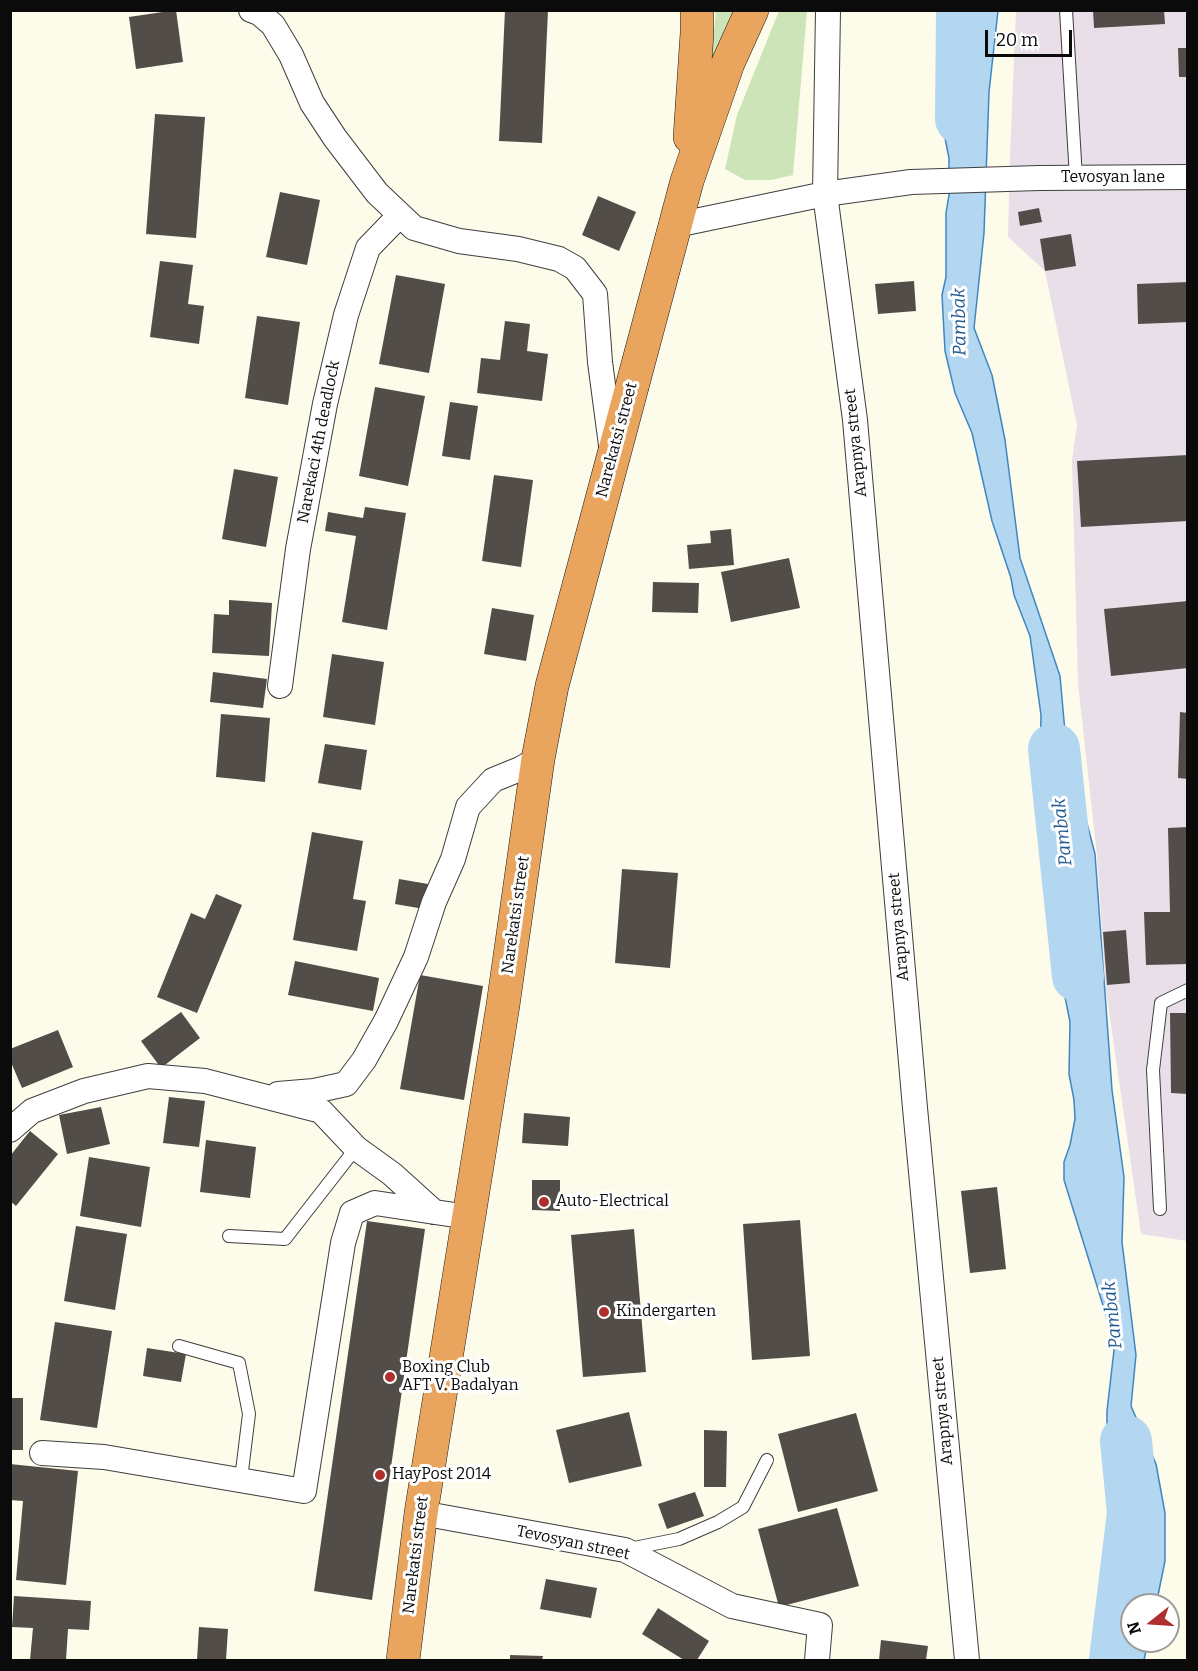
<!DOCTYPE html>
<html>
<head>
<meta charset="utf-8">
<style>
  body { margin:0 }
  #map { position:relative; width:1198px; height:1671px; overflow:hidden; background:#fdfbea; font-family:Bitter,serif }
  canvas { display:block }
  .frame { position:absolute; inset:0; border:12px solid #0b0b0b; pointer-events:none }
  .north { position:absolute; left:1120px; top:1593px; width:60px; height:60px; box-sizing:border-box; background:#fff; border:2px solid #9d9d9d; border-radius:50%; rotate:253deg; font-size:16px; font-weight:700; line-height:24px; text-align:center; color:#0b0b0b }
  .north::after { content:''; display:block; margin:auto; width:21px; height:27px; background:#af2f2f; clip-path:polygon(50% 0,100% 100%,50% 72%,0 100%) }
  .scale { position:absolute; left:985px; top:30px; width:87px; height:27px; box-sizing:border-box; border:3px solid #0b0b0b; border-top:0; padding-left:8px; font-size:18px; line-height:21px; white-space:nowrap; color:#0b0b0b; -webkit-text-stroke:4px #fff; paint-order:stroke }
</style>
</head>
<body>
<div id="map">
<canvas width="1198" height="1671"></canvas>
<div class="frame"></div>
<div class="north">N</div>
<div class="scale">20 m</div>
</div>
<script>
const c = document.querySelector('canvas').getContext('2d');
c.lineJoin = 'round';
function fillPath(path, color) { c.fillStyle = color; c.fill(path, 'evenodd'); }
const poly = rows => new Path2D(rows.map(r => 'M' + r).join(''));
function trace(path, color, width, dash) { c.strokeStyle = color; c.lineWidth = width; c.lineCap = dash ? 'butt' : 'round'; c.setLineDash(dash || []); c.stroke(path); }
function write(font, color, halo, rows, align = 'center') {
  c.font = font + ' Bitter,serif'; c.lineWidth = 6; c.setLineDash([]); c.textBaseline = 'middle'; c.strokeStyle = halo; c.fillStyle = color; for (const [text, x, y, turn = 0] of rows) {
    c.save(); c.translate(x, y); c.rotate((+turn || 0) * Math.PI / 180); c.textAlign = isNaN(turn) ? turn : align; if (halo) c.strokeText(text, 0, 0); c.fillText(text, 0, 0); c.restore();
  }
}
const industrial = poly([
  [1016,11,1187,11,1187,1241,1141,1234,1106,990,1097,856,1078,683,1072,460,1077,425,1045,271,1008,237,1010,157]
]);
const green = poly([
  [716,11,735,11,711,60],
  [779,11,807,11,793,175,771,180,745,180,725,169,737,115]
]);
const water = poly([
  [967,11,998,11,989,92,984,233,974,328,992,375,1005,440,1020,558,1060,676,1066,743,1095,854,1112,1090,1124,1177,1122,1242,1136,1355,1131,1406,1156,1464,1165,1513,1165,1561,1156,1605,1132,1605,1132,1641,1148,1641,1144,1660,1100,1660,1108,1643,1114,1599,1123,1554,1131,1530,1133,1513,1115,1466,1107,1429,1107,1411,1114,1350,1111,1331,1064,1180,1064,1162,1070,1145,1075,1119,1074,1100,1069,1074,1070,1022,1062,982,1062,973,1069,948,1069,921,1070,904,1073,896,1068,860,1067,833,1040,767,1041,715,1030,636,1014,595,1011,578,992,521,972,433,955,393,945,351,942,295,946,277,946,213,949,195,949,158,944,133,964,39,967,11]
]);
const river = poly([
  [961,119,962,10],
  [1054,749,1078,976],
  [1115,1660,1133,1513,1126,1441]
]);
const building = poly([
  [176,10,183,62,136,69,129,17],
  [505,10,548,10,542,143,499,141],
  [1093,10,1164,10,1165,24,1094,28],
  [1178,48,1188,48,1188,77,1179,77],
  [155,114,205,117,196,238,146,234],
  [280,192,320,200,307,265,266,257],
  [598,196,636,212,619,251,582,235],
  [1039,208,1042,222,1020,226,1018,212],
  [1071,234,1076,266,1045,271,1040,239],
  [160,261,193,265,188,304,204,306,199,344,150,337],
  [396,275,445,284,429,373,379,364],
  [914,281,916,311,878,314,875,284],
  [1188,282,1188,322,1138,324,1137,284],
  [257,316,300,322,288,405,245,398],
  [505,321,530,324,527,351,548,354,542,401,477,393,481,358,500,360],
  [375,387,425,396,408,486,359,476],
  [450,402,478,406,470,460,442,456],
  [1188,455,1188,521,1081,527,1077,461],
  [234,469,278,477,266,547,222,539],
  [494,475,533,480,521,567,482,561],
  [365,507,406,513,387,630,342,622,356,536,325,531,328,512,363,518],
  [731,529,734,565,689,569,687,545,711,543,710,531],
  [789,558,800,608,731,622,721,572],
  [653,582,699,583,698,613,652,612],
  [229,600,272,603,269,656,212,653,214,614,229,615],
  [1188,601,1188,668,1111,676,1104,609],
  [492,608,534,615,526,661,484,654],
  [332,654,384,662,375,725,323,717],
  [213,672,267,679,263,708,210,702],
  [1180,712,1188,713,1188,779,1178,778],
  [221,714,270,718,265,782,216,777],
  [325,744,367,750,361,790,318,783],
  [1188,827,1188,964,1146,965,1144,912,1170,912,1168,828],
  [312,832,363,841,353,899,366,901,357,951,293,940],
  [622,869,678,873,670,968,615,963],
  [399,879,428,884,424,909,395,904],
  [216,894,242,905,197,1013,157,997,191,913,205,919],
  [1126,930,1130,983,1107,985,1103,932],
  [295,961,379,978,373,1011,288,995],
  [420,975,483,986,464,1100,400,1089],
  [181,1012,200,1038,161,1068,141,1041],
  [1170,1013,1188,1013,1188,1094,1171,1093],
  [58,1030,73,1067,22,1088,10,1060,10,1049],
  [169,1097,205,1101,199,1147,163,1143],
  [101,1107,110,1144,67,1154,59,1115],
  [524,1113,570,1117,568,1146,522,1143],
  [30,1131,58,1154,16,1206,10,1201,10,1156],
  [206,1140,256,1147,250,1198,200,1192],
  [89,1157,150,1167,141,1227,80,1216],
  [532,1180,560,1180,560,1211,532,1210],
  [997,1187,1006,1269,970,1273,961,1191],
  [800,1220,810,1356,752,1360,743,1224],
  [367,1221,425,1229,372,1600,314,1591],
  [76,1226,127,1234,115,1310,64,1301],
  [634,1229,646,1372,583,1377,571,1235],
  [55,1322,112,1331,97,1428,40,1420],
  [147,1348,186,1354,181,1382,143,1376],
  [10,1398,23,1398,23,1450,10,1450],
  [629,1412,642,1466,569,1483,556,1430],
  [856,1413,878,1491,798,1512,778,1434],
  [704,1430,727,1431,726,1487,704,1487],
  [10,1464,78,1471,66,1585,16,1580,23,1501,10,1500],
  [695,1492,704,1516,667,1529,658,1504],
  [837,1508,859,1586,779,1607,758,1529],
  [546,1579,597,1588,591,1618,540,1609],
  [14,1596,91,1601,89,1630,68,1629,66,1660,30,1660,33,1628,12,1627],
  [658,1608,709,1641,697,1660,684,1660,642,1634],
  [199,1627,228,1629,226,1660,197,1660],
  [881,1640,928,1646,926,1660,879,1660],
  [510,1655,543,1656,542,1660,510,1660]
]);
const lane = poly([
  [1066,10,1076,178],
  [1160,1209,1153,1070,1161,1003,1188,990],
  [229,1236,285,1239,356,1148],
  [179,1346,239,1363,249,1414,241,1479],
  [629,1549,679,1539,718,1522,743,1507,767,1460]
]);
const street = poly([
  [251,10,259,13,273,25,291,55,312,103,335,138,377,193,414,228,459,241,518,249,559,259,575,268,595,294,600,362,611,445],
  [828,10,825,194,855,420,915,1108,967,1660],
  [676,225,825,194,911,182,1039,178,1188,177],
  [280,686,298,549,325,404,346,315,368,248,400,215],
  [278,1094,314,1091,346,1084,364,1060,386,1021,416,957,434,902,453,859,468,807,493,780,520,769,538,759],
  [10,1130,32,1111,84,1091,148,1076,205,1081,321,1111,356,1148,392,1174,434,1212],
  [42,1453,104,1457,304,1491,343,1243,352,1213,375,1203,468,1217],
  [421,1513,625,1550,732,1606,820,1625,817,1660]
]);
const highway = poly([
  [690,137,697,33,697,10],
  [403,1660,421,1513,503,1005,538,759,552,686,687,181,728,63,752,10]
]);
const markers = [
  [544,1202,6,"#af2f2f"],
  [604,1312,6,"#af2f2f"],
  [390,1377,6,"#af2f2f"],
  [380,1475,6,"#af2f2f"]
];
const streetNames = [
  ["Tevosyan lane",1113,178],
  ["Narekatsi street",617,440,-75],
  ["Narekaci 4th deadlock",319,442,-79],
  ["Arapnya street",856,443,-96],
  ["Narekatsi street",516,915,-82],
  ["Arapnya street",899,927,-95],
  ["Arapnya street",943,1411,-95],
  ["Tevosyan street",573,1543,12],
  ["Narekatsi street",416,1555,-83]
];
const poiNames = [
  ["Auto-Electrical",556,1202],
  ["Kindergarten",616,1312],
  ["Boxing Club",402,1368],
  ["AFT V. Badalyan",402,1386],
  ["HayPost 2014",392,1475]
];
const waterNames = [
  ["Pambak",960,322,-91],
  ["Pambak",1063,832,-96],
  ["Pambak",1113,1315,-96]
];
fillPath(industrial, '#e9dfe9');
fillPath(green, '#cce4b7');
fillPath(water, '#b3d6f1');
trace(water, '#4087c2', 1.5);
trace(river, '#b3d6f1', 52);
fillPath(building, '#524d48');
trace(lane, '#3e3e3e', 14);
trace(street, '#3e3e3e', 26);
trace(highway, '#1c1c1c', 34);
trace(lane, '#fff', 12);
trace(street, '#fff', 24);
trace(highway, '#e9a45d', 33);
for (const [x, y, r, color] of markers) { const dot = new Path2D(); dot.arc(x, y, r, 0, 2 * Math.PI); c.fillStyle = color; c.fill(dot); trace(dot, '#fff', 2); }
write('16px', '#0b0b0b', '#fff', streetNames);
write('16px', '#0b0b0b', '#fff', poiNames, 'left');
write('italic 18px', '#1f5992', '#fff', waterNames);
</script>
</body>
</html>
